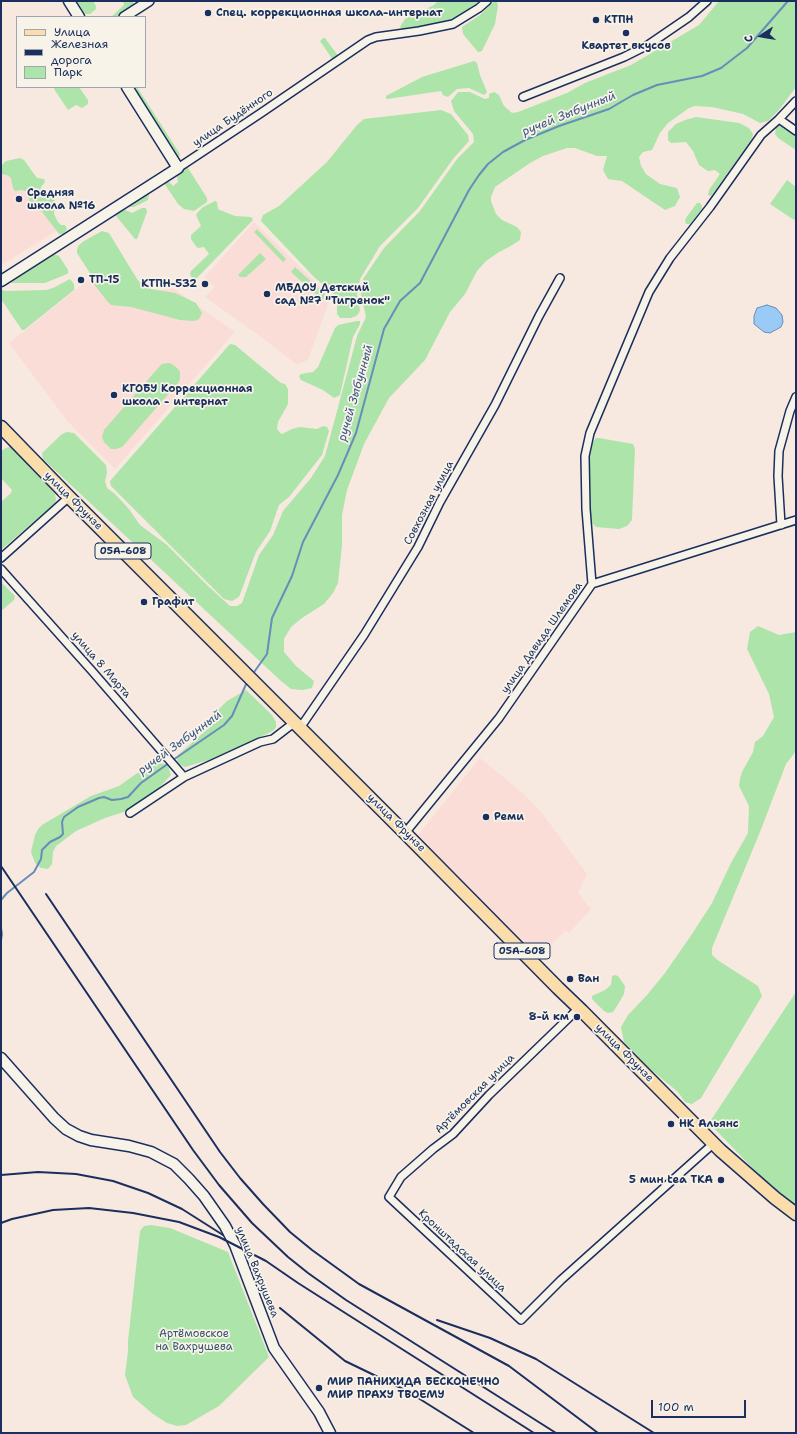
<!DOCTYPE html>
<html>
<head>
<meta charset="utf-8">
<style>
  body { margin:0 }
  #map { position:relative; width:797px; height:1434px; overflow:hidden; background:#f8e9e0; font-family:"Shantell Sans",sans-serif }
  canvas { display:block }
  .frame { position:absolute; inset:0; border:2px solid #1b2f5e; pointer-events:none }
  .legend { position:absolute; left:16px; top:16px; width:130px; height:72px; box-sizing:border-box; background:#f7f3e8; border:1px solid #9fa5b1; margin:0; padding:5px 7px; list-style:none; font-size:12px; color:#1b2f5e }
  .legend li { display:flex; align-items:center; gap:8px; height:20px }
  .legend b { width:20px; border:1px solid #9fa5b1 }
  .north { position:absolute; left:741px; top:16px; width:40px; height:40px; -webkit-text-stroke:3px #f7f3e8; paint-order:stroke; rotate:258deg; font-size:11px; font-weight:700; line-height:16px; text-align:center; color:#1b2f5e }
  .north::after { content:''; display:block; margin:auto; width:14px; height:18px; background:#1b2f5e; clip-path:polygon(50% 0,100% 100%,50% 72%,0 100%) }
  .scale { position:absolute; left:651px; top:1400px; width:95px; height:18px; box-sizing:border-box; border:2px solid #1b2f5e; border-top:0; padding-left:5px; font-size:12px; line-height:14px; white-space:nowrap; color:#1b2f5e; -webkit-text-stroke:3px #f7f3e8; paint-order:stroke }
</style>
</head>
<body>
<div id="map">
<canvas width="797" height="1434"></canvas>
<div class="frame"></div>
<ul class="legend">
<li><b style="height:5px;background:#fbddab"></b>Улица</li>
<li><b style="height:5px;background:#1b2f5e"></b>Железная дорога</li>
<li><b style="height:11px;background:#ace4a9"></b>Парк</li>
</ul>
<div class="north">С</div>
<div class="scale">100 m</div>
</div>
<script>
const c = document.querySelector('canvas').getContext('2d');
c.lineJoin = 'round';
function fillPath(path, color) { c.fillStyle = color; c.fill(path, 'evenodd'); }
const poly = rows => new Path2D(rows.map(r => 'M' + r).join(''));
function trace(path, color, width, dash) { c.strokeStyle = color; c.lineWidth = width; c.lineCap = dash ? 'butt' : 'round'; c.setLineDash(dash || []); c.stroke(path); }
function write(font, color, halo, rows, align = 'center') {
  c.font = font + ' "Shantell Sans",sans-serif'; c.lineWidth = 3.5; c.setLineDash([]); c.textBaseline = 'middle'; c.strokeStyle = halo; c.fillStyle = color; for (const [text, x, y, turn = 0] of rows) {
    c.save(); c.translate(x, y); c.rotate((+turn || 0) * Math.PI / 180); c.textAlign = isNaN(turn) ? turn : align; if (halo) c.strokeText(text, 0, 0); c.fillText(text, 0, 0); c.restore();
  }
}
const built = poly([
  [13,160,58,230,1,265,1,168],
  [254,222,324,290,330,299,310,354,308,359,304,362,296,364,257,334,205,297,215,287,204,278],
  [98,272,122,296,173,288,235,332,115,469,68,422,9,343],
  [480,758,525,795,542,813,587,874,578,893,591,909,569,933,565,931,538,957,418,835]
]);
const green = poly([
  [77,1,93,1,96,6,96,9,90,14,85,14],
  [123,1,132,1,134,4,133,8,118,17,111,17,124,5],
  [438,1,479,1,459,16,450,20,414,28,403,29,400,27,405,19,434,5],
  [497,1,498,6,495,24,482,51,478,52,463,34,462,27,480,15,493,2],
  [719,1,796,1,796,87,779,110,768,121,760,123,743,114,712,107,695,106,689,108,668,123,660,133,652,150,643,152,639,157,641,166,646,174,660,184,677,188,680,197,675,206,665,210,622,181,608,179,603,170,607,156,597,156,575,148,567,148,543,156,530,163,495,187,491,197,491,201,496,214,502,220,517,227,521,232,520,240,509,247,499,252,486,261,477,271,465,294,450,312,425,360,389,398,364,444,347,490,342,515,342,545,338,583,333,593,324,604,302,618,291,627,284,639,284,652,296,666,314,681,312,688,303,690,291,689,281,681,43,459,42,453,62,434,67,432,74,433,106,465,107,473,105,481,107,488,115,494,129,509,140,525,167,545,208,586,230,606,237,606,242,603,259,555,273,535,283,511,311,478,325,456,357,336,366,317,361,294,363,279,384,248,420,211,457,159,474,142,473,134,454,111,451,101,458,92,470,92,485,99,489,98,489,94,494,92,499,95,504,106,512,113,518,112,567,93,585,83,631,65,699,25],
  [323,38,325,38,339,57,333,60,320,41],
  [474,61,477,63,480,75,487,92,484,95,469,88,457,89,448,97,443,95,441,91,387,99,386,98,386,96,422,77],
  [55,87,79,87,88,100,88,104,82,108,76,105,68,110,54,89],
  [131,87,137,87,180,154,179,157,176,156],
  [441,110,451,114,468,135,469,141,453,159,418,208,380,246,360,279,357,295,360,310,359,313,356,316,351,318,340,318,337,314,337,301,334,294,314,277,261,221,263,215,279,206,327,162,357,125,364,119],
  [696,117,739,123,749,128,753,134,752,139,711,196,708,195,709,190,720,174,715,170,708,171,699,165,693,151,686,142,671,143,668,140,668,132,676,124,685,120],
  [782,124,796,133,796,150,778,138,775,134,776,128],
  [20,158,24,160,37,178,44,179,45,182,41,187,40,192,42,196,44,197,48,192,53,193,55,202,54,214,58,222,61,225,65,225,67,229,66,231,63,234,59,234,40,209,34,207,30,203,28,192,22,190,15,191,13,188,11,178,7,175,2,174,1,171,2,165,6,161],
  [185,168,188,168,207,198,207,202,194,211,184,209,178,204,166,186,165,184,167,182,169,182,173,186,178,182,177,175],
  [787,180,796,187,796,218,794,220,770,204],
  [147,192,149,194,148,200,134,207,128,207,126,204],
  [215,201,217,202,218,209,220,210,235,216,251,217,253,219,252,221,196,279,192,278,190,274,191,271,209,254,204,247,198,248,195,245,191,239,191,235,201,226,196,215,198,212,203,207],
  [697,203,700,203,702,206,702,209,690,224,686,224,685,221,686,218],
  [142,208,146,208,147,212,137,239,135,239,116,216,117,212,121,210,125,210,132,213],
  [257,229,286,259,283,262,254,232],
  [102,231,109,233,137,279,142,285,151,289,175,293,196,303,202,313,199,319,194,321,180,320,131,307,111,305,107,301,94,284,93,278,77,253,77,250,78,246,84,241],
  [260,253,266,259,246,277,240,277,238,275],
  [54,254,59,256,68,270,68,273,67,274,45,283,12,283,11,282,11,280],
  [295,267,326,295,322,300,291,272],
  [70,279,74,284,74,290,24,330,22,330,1,299,1,290,6,291,46,290,53,288],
  [357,321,360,321,360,324,353,337,340,395,334,398,323,390,301,380,299,376,301,374,313,372,318,367,335,328,338,325],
  [230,344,235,345,281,383,285,384,288,389,288,404,278,422,277,429,280,433,282,434,292,429,300,427,317,429,323,426,327,427,329,431,322,455,289,497,279,505,270,531,256,552,239,597,232,601,224,599,111,486,110,481],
  [169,363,172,364,178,369,180,372,180,379,178,383,122,447,116,449,111,449,104,442,102,437,104,430,159,367,162,364],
  [596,438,599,438,633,444,635,449,632,520,627,526,619,529,596,527,590,521,589,456,593,442],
  [9,447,11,447,55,494,56,500,55,503,1,550,1,502,11,493,12,490,1,478,1,452,4,449],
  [1,582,15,596,14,600,1,611],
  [758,626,779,635,796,632,796,751,786,764,760,832,712,948,712,955,719,961,758,986,762,996,701,1098,692,1104,685,1102,678,1092,649,1068,624,1042,621,1027,628,1015,647,995,665,973,692,934,712,903,731,863,748,833,749,806,739,786,740,779,742,772,753,752,755,742,763,736,774,717,769,694,747,649,750,632],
  [246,690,272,715,276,722,276,727,273,731,212,759,185,767,179,764,177,761,178,755,219,719,220,717,218,710,227,701],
  [158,763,165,764,168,766,171,775,157,790,127,811,105,818,76,831,56,846,53,852,52,864,48,869,41,868,35,863,31,852,35,835,38,829,42,825,91,796,119,786,143,769,149,765],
  [615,975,618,976,625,986,624,994,617,1006,613,1012,608,1013,604,1011,592,999,592,996,605,990,611,985,612,976],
  [796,992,796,1206,761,1177,709,1123],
  [151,1225,170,1228,228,1252,269,1357,219,1406,186,1425,177,1426,167,1423,153,1414,133,1397,125,1375,128,1351,128,1341,140,1231,144,1226]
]);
const water = poly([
  [767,305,776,308,782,315,783,322,781,327,770,333,764,332,754,324,754,316,757,308,767,305]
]);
const stream = poly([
  [252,675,267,654,272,618,292,576,303,542,338,475,356,433,384,329,400,301,420,283,469,190,479,175,488,164,503,152,525,140,559,126,609,109,633,95,657,85,702,76,721,68,747,48,788,1],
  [173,760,224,725,232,716,247,682],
  [1,900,7,893,34,872,41,859,42,850,50,842,60,837,63,834,62,822,64,817,78,807,99,798,104,797,112,800,121,799,128,797,141,783,169,763],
  [1,928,2,934,1,940]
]);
const minor = poly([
  [523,97,624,57,648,45,689,17,707,1],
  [779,119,796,101],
  [178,168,261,113,368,40,376,37,419,31,453,24,479,8,487,1],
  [781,525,778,476,779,451,790,411,796,397],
  [1,558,69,497],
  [1,569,92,671,184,777],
  [592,584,586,509,585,456,590,433,649,292,670,258,710,207,761,135,779,119,796,131],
  [300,728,364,635,418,547,440,502,495,405,539,316,560,278],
  [130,813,184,777,260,742,273,739,295,722],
  [405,833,499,718,592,584,796,520],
  [579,1008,489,1095,453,1134,433,1149,401,1177,389,1197,521,1320,561,1280,714,1143]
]);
const tertiary = poly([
  [124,17,149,1]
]);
const secondary = poly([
  [69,1,79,17],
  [1,281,178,168,127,87],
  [1,1058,54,1118,66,1129,79,1136,91,1140,129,1146,151,1152,174,1164,189,1179,204,1196,225,1226,235,1245,274,1348,319,1412,330,1433]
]);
const primary = poly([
  [1,427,69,497,405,833,558,988,582,1011,720,1150,775,1198,796,1214]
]);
const rail = poly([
  [1,866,193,1150,219,1185,252,1223,288,1257,308,1273,346,1300,556,1433],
  [46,894,220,1152,240,1178,263,1204,290,1232,312,1250,359,1284,509,1366,598,1433],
  [1,1175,38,1172,76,1174,113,1181,148,1193,182,1209,223,1235],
  [1,1223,12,1219,53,1210,89,1208,133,1213,179,1222,219,1237,266,1261,298,1283,534,1433],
  [280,1308,345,1361,407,1391,474,1433],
  [437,1320,490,1338,536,1359,654,1433]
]);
const markers = [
  [208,13,4,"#1b2f5e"],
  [596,20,4,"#1b2f5e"],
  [626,33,4,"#1b2f5e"],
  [19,199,4,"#1b2f5e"],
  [81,280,4,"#1b2f5e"],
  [205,284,4,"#1b2f5e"],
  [267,294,4,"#1b2f5e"],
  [114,395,4,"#1b2f5e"],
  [144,602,4,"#1b2f5e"],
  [486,817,4,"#1b2f5e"],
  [570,979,4,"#1b2f5e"],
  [577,1017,4,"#1b2f5e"],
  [671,1124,4,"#1b2f5e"],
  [721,1180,4,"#1b2f5e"],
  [319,1388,4,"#1b2f5e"]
];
const shields = [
  [123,551,56],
  [522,951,56]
];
const shieldNames = [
  ["05А-608",123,551],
  ["05А-608",522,951]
];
const poiNames = [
  ["Спец. коррекционная школа-интернат",216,13],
  ["КТПН",604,20],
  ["Квартет вкусов",626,46,"center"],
  ["Средняя",27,193],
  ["школа №16",27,206],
  ["ТП-15",89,280],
  ["КТПН-532",197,284,"right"],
  ["МБДОУ Детский",275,288],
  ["сад №7 \"Тигренок\"",275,301],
  ["КГОБУ Коррекционная",122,389],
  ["школа - интернат",122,402],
  ["Графит",152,602],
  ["Реми",494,817],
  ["Ван",578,979],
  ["8-й км",569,1017,"right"],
  ["НК Альянс",679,1124],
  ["5 мин tea TKA",713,1180,"right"],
  ["МИР ПАНИХИДА БЕСКОНЕЧНО",327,1382],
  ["МИР ПРАХУ ТВОЕМУ",327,1395]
];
const streetNames = [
  ["улица Будённого",233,118,-34],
  ["улица Фрунзе",73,501,45],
  ["Совхозная улица",429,503,-62],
  ["улица Давида Шлемова",542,638,-55],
  ["улица 8 Марта",101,665,49],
  ["улица Фрунзе",396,823,45],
  ["улица Фрунзе",624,1053,45],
  ["Артёмовская улица",475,1094,-45],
  ["Кронштадская улица",462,1251,43],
  ["улица Вахрушева",257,1272,68]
];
const parkNames = [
  ["Артёмовское",194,1334],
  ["на Вахрушева",194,1347]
];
const waterNames = [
  ["ручей Зыбунный",569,114,-22],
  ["ручей Зыбунный",356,393,-74],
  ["ручей Зыбунный",180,743,-36]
];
fillPath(built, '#faddd6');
fillPath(green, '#ace4a9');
fillPath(water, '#9acbf6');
trace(water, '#678db9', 1);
trace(stream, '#678db9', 2);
trace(minor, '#1b2f5e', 10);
trace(tertiary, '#1b2f5e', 12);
trace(secondary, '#1b2f5e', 13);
trace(primary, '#1b2f5e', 15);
trace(minor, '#f7f3e8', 7);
trace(tertiary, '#f7f3e8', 9);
trace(secondary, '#f7f3e8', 10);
trace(primary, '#fbddab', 12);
trace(rail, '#1b2f5e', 2);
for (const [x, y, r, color] of markers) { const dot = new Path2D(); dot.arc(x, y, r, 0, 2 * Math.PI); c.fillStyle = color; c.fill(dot); trace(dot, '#f7f3e8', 1.5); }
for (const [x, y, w] of shields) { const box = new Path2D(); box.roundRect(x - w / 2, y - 8, w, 16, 3); c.fillStyle = '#f7f3e8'; c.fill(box); trace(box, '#1b2f5e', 1); }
write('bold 10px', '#1b2f5e', null, shieldNames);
write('bold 11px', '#1b2f5e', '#f7f3e8', poiNames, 'left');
write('11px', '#1b2f5e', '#f7f3e8', streetNames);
write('11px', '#38536d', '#f7f3e8', parkNames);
write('italic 12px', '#3b5684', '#f7f3e8', waterNames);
</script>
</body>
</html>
